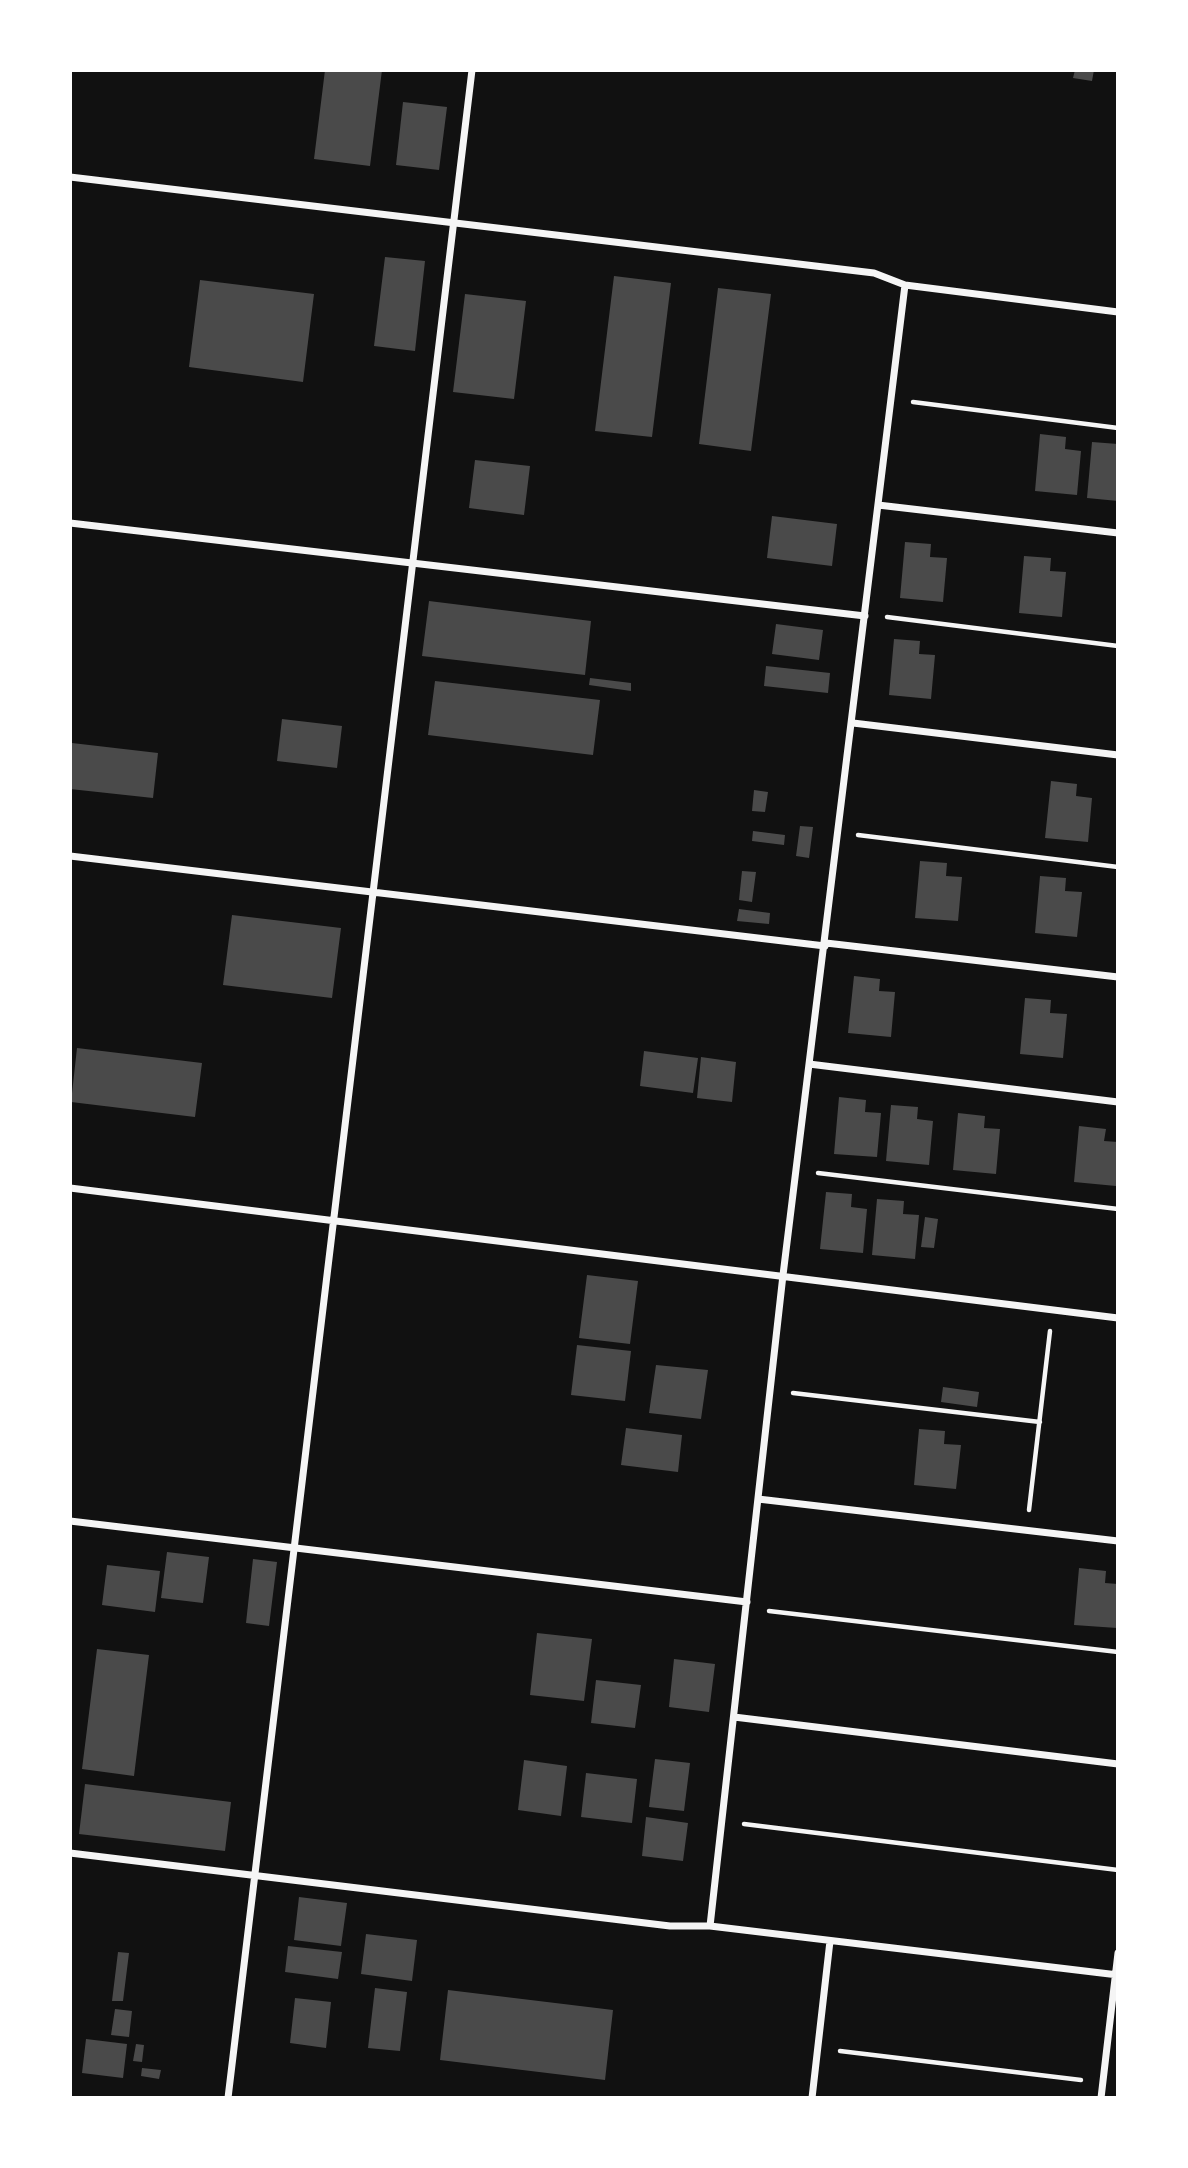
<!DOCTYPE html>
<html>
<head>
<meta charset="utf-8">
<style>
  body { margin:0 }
  #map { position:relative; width:1188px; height:2168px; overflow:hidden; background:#111; font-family:Barlow,sans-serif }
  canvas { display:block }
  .frame { position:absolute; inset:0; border:72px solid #fff; pointer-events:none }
</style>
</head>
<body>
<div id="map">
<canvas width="1188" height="2168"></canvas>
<div class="frame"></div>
</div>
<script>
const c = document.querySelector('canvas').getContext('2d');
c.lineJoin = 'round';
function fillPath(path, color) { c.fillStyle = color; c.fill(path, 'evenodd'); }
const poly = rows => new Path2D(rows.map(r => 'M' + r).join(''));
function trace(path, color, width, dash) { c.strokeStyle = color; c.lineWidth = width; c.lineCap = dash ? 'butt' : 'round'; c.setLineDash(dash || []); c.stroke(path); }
const building = poly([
  [325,70,382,70,370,166,314,159],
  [1075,70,1094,70,1092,81,1073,78],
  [403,102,447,107,439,170,396,165],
  [385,257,425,261,415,351,374,346],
  [614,276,671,283,652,437,595,431],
  [200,280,314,294,303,382,189,367],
  [718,288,771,294,751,451,699,444],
  [465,294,526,301,514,399,453,392],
  [1040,434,1066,437,1065,449,1081,451,1077,495,1035,491],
  [1092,442,1118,444,1118,501,1087,498],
  [475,460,530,466,524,515,469,508],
  [772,516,837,524,832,566,767,558],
  [905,542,931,544,930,557,947,558,943,602,900,598],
  [1024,556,1051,558,1050,571,1066,572,1062,617,1019,613],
  [429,601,591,621,585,675,422,656],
  [776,624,823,630,819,660,772,654],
  [894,639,920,641,919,654,935,655,931,699,889,695],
  [766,666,830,673,828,693,764,686],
  [590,678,631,683,631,691,589,685],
  [435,681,600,700,593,755,428,735],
  [282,719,342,726,337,768,277,761],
  [72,743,158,753,153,798,70,789],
  [1051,781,1077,784,1076,796,1092,798,1088,842,1045,838],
  [754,790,768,792,765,812,752,811],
  [800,826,813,827,809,858,796,856],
  [753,831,785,835,784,845,752,841],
  [920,861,947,863,946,876,962,877,958,921,915,918],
  [742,871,756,872,752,902,739,900],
  [1040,876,1066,878,1065,891,1082,892,1077,937,1035,933],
  [739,909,770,913,769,924,737,921],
  [232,915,341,928,332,998,223,985],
  [854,976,880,979,879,991,895,992,891,1037,848,1033],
  [1025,998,1051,1000,1050,1013,1067,1014,1063,1058,1020,1054],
  [77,1048,202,1063,195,1117,71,1102],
  [644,1051,698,1058,693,1093,640,1086],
  [701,1057,736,1062,732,1102,697,1098],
  [839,1097,866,1100,865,1112,881,1113,877,1157,834,1154],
  [891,1105,918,1107,917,1119,933,1121,929,1165,886,1161],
  [958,1113,985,1116,984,1128,1000,1129,996,1174,953,1170],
  [1079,1126,1106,1129,1104,1141,1118,1142,1116,1186,1074,1182],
  [826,1192,852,1194,851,1207,867,1209,863,1253,820,1249],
  [877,1199,904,1201,903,1214,919,1215,915,1259,872,1255],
  [925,1217,938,1219,934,1248,921,1247],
  [587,1275,638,1281,630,1344,579,1338],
  [577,1345,631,1351,625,1401,571,1395],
  [656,1365,708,1370,701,1419,649,1413],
  [943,1387,979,1392,977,1407,941,1402],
  [626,1428,682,1435,678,1472,621,1465],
  [919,1429,945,1431,944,1444,961,1445,956,1489,914,1485],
  [167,1552,209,1557,203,1603,161,1598],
  [253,1559,277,1562,269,1626,246,1623],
  [107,1565,160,1571,155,1612,102,1605],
  [1079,1568,1106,1571,1105,1583,1118,1584,1117,1628,1074,1625],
  [537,1633,592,1639,584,1701,530,1695],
  [97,1649,149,1655,134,1776,82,1769],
  [674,1659,715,1664,709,1712,669,1707],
  [596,1680,641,1685,635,1728,591,1723],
  [655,1759,690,1763,684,1811,649,1807],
  [524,1760,567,1766,561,1816,518,1810],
  [586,1773,637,1779,632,1823,581,1817],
  [85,1784,231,1802,225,1851,79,1834],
  [646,1817,688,1823,683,1861,642,1856],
  [299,1897,347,1903,341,1946,294,1940],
  [366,1934,417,1940,412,1981,361,1974],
  [288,1946,342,1952,338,1979,285,1972],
  [118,1952,129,1953,123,2001,112,2001],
  [375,1988,407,1992,400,2051,368,2048],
  [448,1990,613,2010,605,2080,440,2060],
  [295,1998,331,2002,326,2048,290,2043],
  [115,2009,132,2011,129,2037,111,2035],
  [86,2039,127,2044,123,2078,82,2073],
  [136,2044,144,2045,142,2062,133,2061],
  [142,2068,161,2070,159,2079,141,2076]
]);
const path = poly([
  [913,402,1118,428],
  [887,617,1118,646],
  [858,835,1118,867],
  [818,1173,1118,1209],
  [793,1393,1040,1422],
  [1029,1510,1050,1331],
  [769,1611,1118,1652],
  [744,1824,1118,1870],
  [840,2051,1081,2080]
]);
const minor = poly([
  [70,177,874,273,905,285,1118,312],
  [905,285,783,1275,710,1926,1118,1975],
  [878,505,1118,533],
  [70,523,865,616],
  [853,723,1118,755],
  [70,856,825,946],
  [826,943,1118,977],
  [809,1064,1118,1102],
  [70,1188,1118,1318],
  [758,1499,1118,1541],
  [70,1521,747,1602],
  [734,1717,1118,1764],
  [70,1853,670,1926,710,1926],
  [228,2098,472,70],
  [812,2098,830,1941],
  [1101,2098,1118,1953]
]);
fillPath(building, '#4a4a4a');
trace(path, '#f5f5f5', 4.5);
trace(minor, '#f5f5f5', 7);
</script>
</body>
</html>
